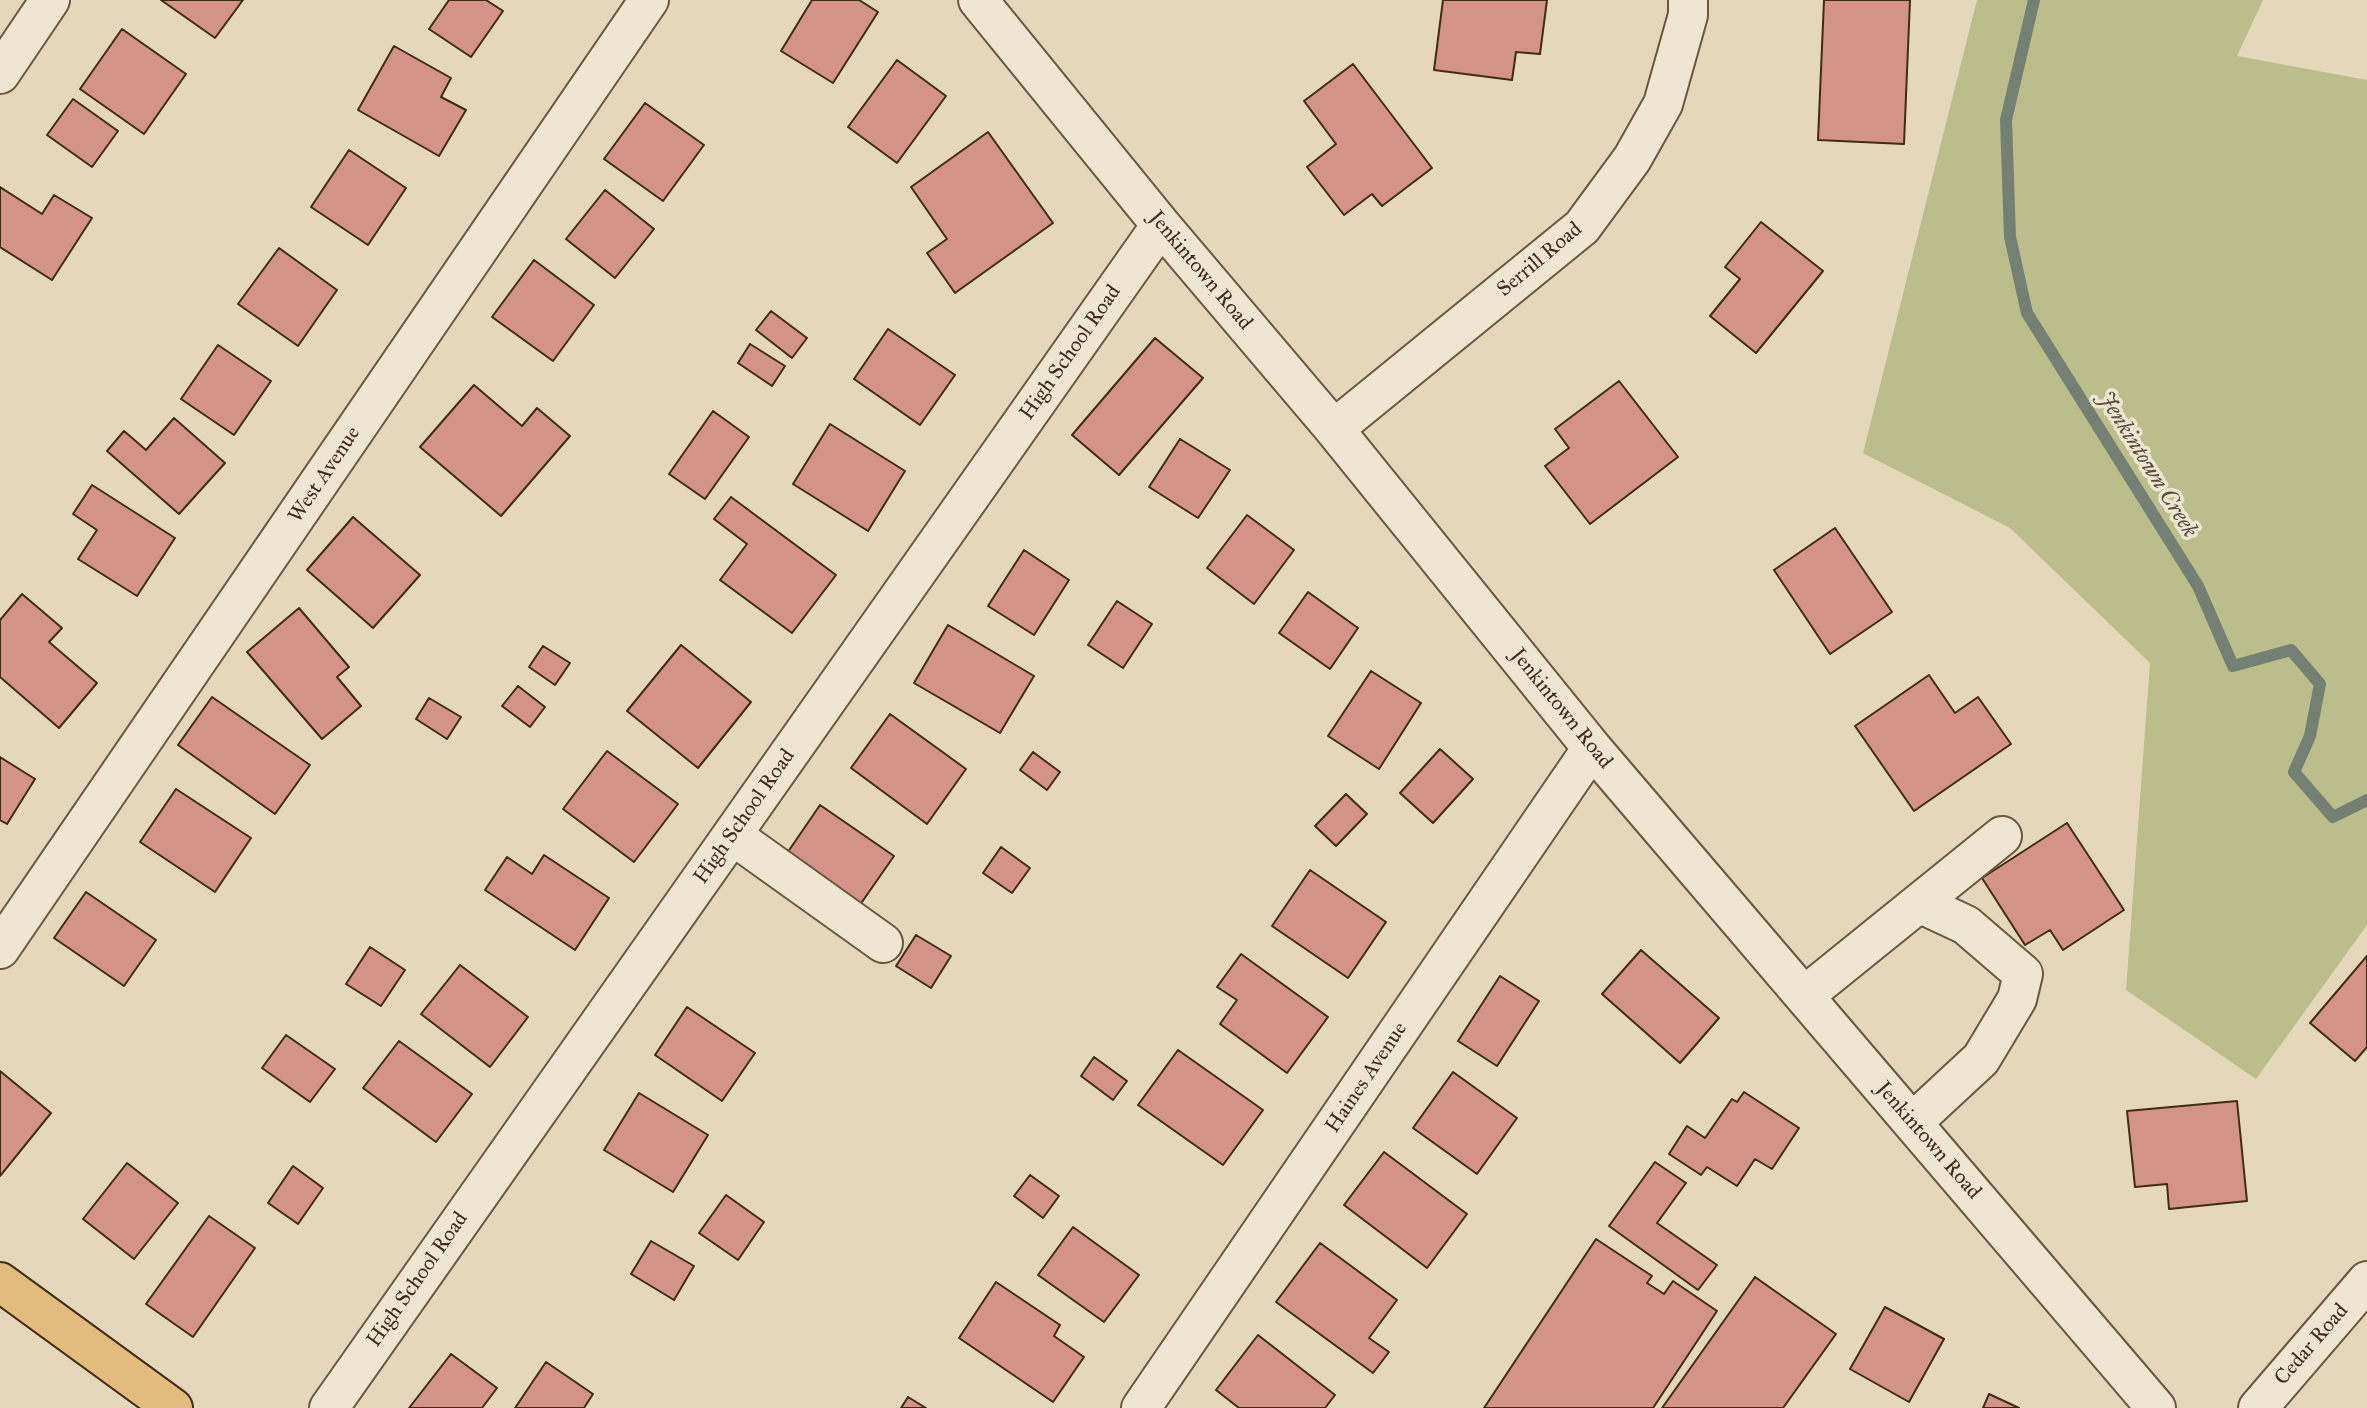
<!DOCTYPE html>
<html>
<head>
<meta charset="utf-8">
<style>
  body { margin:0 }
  canvas { display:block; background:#e5d7ba }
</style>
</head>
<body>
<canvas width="2367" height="1408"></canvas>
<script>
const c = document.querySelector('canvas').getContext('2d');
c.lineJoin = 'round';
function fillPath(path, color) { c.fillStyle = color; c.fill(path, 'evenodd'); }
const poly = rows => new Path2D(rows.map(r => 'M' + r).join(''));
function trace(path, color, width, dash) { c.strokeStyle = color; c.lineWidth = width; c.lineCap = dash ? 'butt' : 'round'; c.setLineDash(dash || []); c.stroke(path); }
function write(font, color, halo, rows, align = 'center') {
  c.font = font + ' "IM FELL Great Primer",serif'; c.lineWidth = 7; c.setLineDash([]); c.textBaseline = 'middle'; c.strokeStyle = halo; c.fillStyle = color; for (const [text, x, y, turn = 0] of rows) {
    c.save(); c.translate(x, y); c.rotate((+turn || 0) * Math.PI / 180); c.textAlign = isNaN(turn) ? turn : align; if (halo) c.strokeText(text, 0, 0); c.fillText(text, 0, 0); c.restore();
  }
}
const green = poly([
  [1977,0,2263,0,2237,56,2367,80,2367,925,2256,1079,2126,990,2150,663,2010,528,1863,453]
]);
const stream = poly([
  [2034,0,2006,120,2010,237,2027,313,2198,586,2233,666,2291,650,2320,684,2310,736,2294,772,2333,817,2367,800]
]);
const building = poly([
  [161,0,243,0,215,38,161,0],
  [449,0,486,0,503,11,471,57,429,29,449,0],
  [812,0,859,0,878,12,833,83,781,51,812,0],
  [1443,0,1547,0,1540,54,1516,52,1512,80,1434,70,1443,0],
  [1824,0,1910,0,1904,144,1818,140,1824,0],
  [122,29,186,74,144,134,80,89,122,29],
  [394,46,451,78,441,97,466,110,439,156,358,110,394,46],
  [897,60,946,96,897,163,848,127,897,60],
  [1353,64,1432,168,1382,206,1372,194,1344,215,1307,167,1336,144,1304,101,1353,64],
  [73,99,118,131,92,167,47,135,73,99],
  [645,103,704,145,663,201,604,159,645,103],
  [988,132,1053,223,955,293,927,253,947,239,911,187,988,132],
  [349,150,406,188,368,245,311,207,349,150],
  [0,187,42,214,54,195,92,218,52,280,0,247,0,187],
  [605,190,654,229,615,278,566,239,605,190],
  [1761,222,1823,271,1756,353,1710,316,1740,279,1725,267,1761,222],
  [279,248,337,290,298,346,238,304,279,248],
  [534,260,594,305,553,361,492,317,534,260],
  [771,311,807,338,792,358,756,330,771,311],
  [888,329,955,375,920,425,854,379,888,329],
  [1155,338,1203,378,1119,475,1072,435,1155,338],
  [750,344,785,366,772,386,738,363,750,344],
  [218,345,271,381,234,435,181,399,218,345],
  [1619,381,1678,457,1590,524,1545,466,1569,448,1555,429,1619,381],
  [474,385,522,426,537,408,570,436,501,516,420,447,474,385],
  [713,411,749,437,705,499,669,474,713,411],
  [174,418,225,463,179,514,107,451,124,431,146,450,174,418],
  [830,424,905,471,868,531,793,484,830,424],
  [1180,439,1230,470,1198,518,1149,487,1180,439],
  [92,485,175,538,137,596,78,559,97,530,73,514,92,485],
  [731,497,836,575,792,633,720,580,747,544,714,519,731,497],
  [1247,515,1294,550,1254,604,1207,568,1247,515],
  [353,517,420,575,373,628,307,570,353,517],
  [1835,528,1892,612,1830,654,1774,570,1835,528],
  [1024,550,1069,580,1034,635,988,606,1024,550],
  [1308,592,1358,628,1330,669,1279,633,1308,592],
  [22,594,62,628,49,642,97,683,59,728,0,677,0,620,22,594],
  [1117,601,1152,624,1123,668,1088,645,1117,601],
  [299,608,349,667,337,677,361,706,322,739,247,652,299,608],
  [948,625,1034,676,1000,733,914,683,948,625],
  [681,645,751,702,698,768,627,711,681,645],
  [543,646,570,663,555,685,529,667,543,646],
  [1371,671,1421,703,1379,769,1328,736,1371,671],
  [1929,675,1955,713,1978,697,2011,744,1914,811,1855,726,1929,675],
  [518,686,545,707,530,727,502,706,518,686],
  [212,697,310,765,275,814,178,745,212,697],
  [429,698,461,717,447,739,416,719,429,698],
  [890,714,966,769,927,824,851,768,890,714],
  [1440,749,1473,779,1433,823,1400,793,1440,749],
  [607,751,678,804,634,862,563,809,607,751],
  [1033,752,1060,772,1047,790,1020,770,1033,752],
  [0,757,35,779,7,824,0,820,0,757],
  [176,789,251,838,215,892,140,842,176,789],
  [1346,794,1367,814,1336,846,1315,826,1346,794],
  [820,805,894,856,855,912,781,862,820,805],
  [2067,823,2124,910,2063,950,2050,930,2025,945,1982,878,2067,823],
  [1001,847,1030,868,1012,893,983,873,1001,847],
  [544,855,609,898,575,950,485,890,507,857,532,874,544,855],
  [1310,870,1386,922,1348,978,1272,926,1310,870],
  [86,892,156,940,124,986,54,938,86,892],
  [916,935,951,956,931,988,896,966,916,935],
  [370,947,405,970,381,1006,346,984,370,947],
  [1641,950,1719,1018,1680,1063,1602,994,1641,950],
  [1241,954,1328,1017,1287,1073,1220,1024,1237,1000,1217,987,1241,954],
  [2367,956,2367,1047,2355,1061,2310,1023,2367,956],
  [460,965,528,1017,490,1067,421,1014,460,965],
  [1500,976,1539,1001,1497,1066,1458,1041,1500,976],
  [687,1007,755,1053,722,1101,655,1055,687,1007],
  [286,1035,335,1069,310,1102,262,1068,286,1035],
  [399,1041,472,1094,436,1142,363,1088,399,1041],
  [1178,1050,1263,1110,1223,1165,1138,1105,1178,1050],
  [1094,1057,1127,1081,1113,1100,1081,1076,1094,1057],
  [0,1071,51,1113,0,1176,0,1071],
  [1453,1072,1517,1118,1477,1174,1413,1128,1453,1072],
  [1744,1092,1799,1128,1772,1169,1755,1159,1737,1186,1707,1167,1701,1175,1669,1154,1687,1126,1705,1138,1732,1099,1737,1102,1744,1092],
  [639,1093,708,1135,673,1192,604,1150,639,1093],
  [2237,1101,2247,1201,2169,1209,2167,1184,2135,1187,2127,1111,2237,1101],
  [1384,1152,1467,1214,1427,1268,1344,1205,1384,1152],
  [1655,1162,1686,1183,1657,1223,1717,1265,1698,1290,1609,1226,1655,1162],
  [127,1163,178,1203,134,1259,83,1219,127,1163],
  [293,1166,323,1188,298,1224,268,1203,293,1166],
  [1030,1175,1059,1196,1043,1218,1014,1196,1030,1175],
  [726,1195,764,1222,738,1260,699,1233,726,1195],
  [209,1216,255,1248,193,1337,146,1304,209,1216],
  [1073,1227,1139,1275,1104,1322,1038,1275,1073,1227],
  [1596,1239,1652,1276,1647,1283,1664,1294,1673,1281,1717,1311,1653,1408,1484,1408,1596,1239],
  [651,1241,694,1266,674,1300,631,1274,651,1241],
  [1320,1243,1397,1300,1369,1338,1389,1352,1373,1373,1276,1302,1320,1243],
  [1755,1277,1836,1334,1783,1408,1662,1408,1755,1277],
  [996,1282,1060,1325,1054,1336,1084,1357,1053,1402,959,1338,996,1282],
  [1885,1307,1944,1339,1909,1402,1850,1369,1885,1307],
  [1258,1335,1335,1395,1325,1408,1239,1408,1216,1390,1258,1335],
  [451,1354,497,1388,482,1408,409,1408,451,1354],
  [546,1362,593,1394,584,1408,515,1408,546,1362],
  [1989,1394,2019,1408,1983,1408,1989,1394],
  [908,1397,926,1408,901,1408,908,1397]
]);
const minor = poly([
  [978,0,1161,225,1334,429,1592,748,2156,1408],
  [0,74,50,0],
  [1334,429,1582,227,1632,159,1663,104,1688,15,1688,0],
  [732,835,883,943],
  [0,949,649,0],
  [1804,996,2002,836],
  [1913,1122,1981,1059,2017,999,2023,974,1966,925,1919,903],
  [329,1408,1161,225],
  [1141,1408,1592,748],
  [2258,1408,2367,1281]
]);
const major = poly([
  [0,1282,173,1408]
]);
const streetNames = [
  ["Serrill Road",1540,260,-40],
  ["Jenkintown Road",1200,271,50],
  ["High School Road",1071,353,-55],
  ["West Avenue",325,475,-56],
  ["Jenkintown Road",1561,709,51],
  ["High School Road",745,817,-55],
  ["Haines Avenue",1367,1078,-56],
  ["Jenkintown Road",1928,1141,49],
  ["High School Road",418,1280,-55],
  ["Cedar Road",2312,1345,-49]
];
const waterNames = [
  ["Jenkintown Creek",2147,465,58]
];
fillPath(green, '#bbbd8b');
trace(stream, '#748074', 12);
fillPath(building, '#d39388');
trace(building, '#422b15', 2);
trace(minor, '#6b563e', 42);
trace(major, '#422b15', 42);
trace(minor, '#eee5d2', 38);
trace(major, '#e2bc7d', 38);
write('21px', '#422b15', '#eee5d2', streetNames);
write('italic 23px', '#574e3c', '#eee5d2', waterNames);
</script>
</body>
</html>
